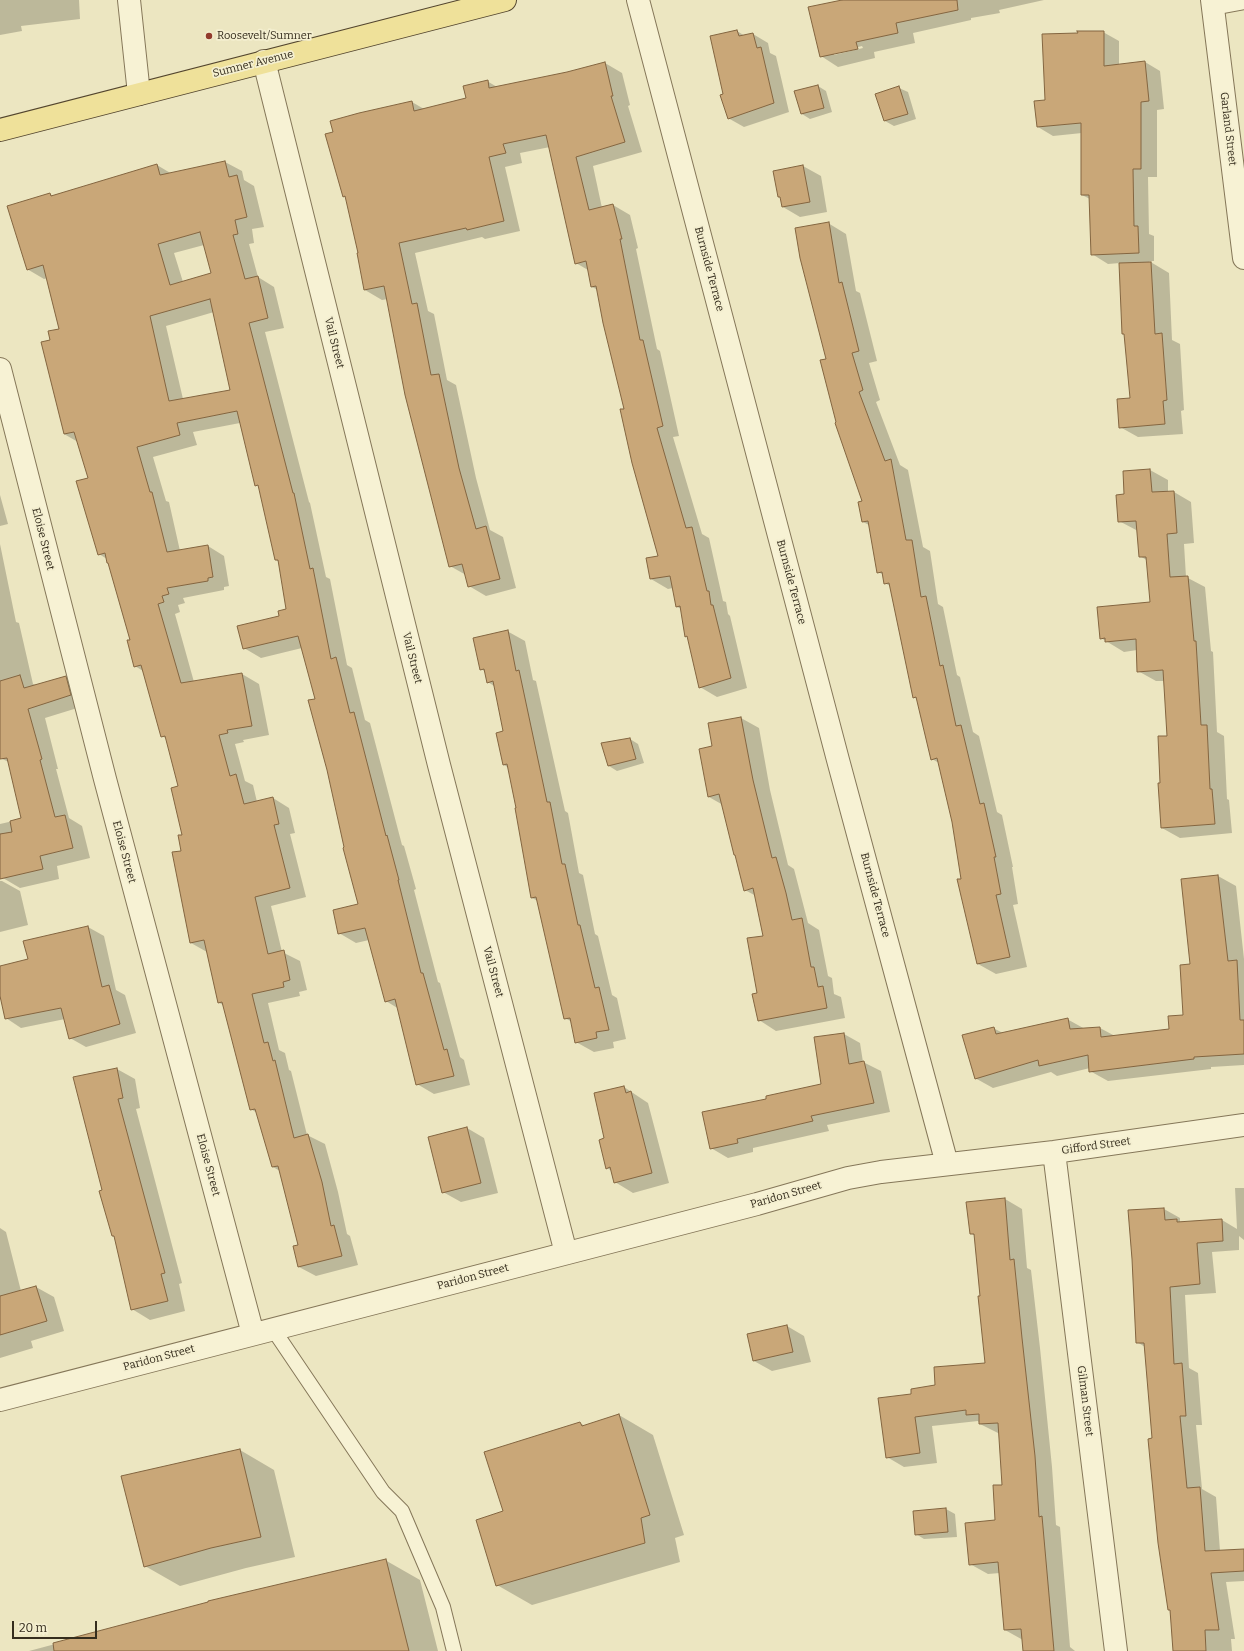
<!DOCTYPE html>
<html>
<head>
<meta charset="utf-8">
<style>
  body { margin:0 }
  #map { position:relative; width:1244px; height:1651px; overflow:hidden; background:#ece6c1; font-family:Bitter,serif }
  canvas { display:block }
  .scale { position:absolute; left:12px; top:1621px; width:85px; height:18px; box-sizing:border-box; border:2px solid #352d1d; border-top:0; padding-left:5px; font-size:12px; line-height:14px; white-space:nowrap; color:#352d1d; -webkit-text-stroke:3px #f4efd0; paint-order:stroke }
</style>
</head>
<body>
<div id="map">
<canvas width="1244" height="1651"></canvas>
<div class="scale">20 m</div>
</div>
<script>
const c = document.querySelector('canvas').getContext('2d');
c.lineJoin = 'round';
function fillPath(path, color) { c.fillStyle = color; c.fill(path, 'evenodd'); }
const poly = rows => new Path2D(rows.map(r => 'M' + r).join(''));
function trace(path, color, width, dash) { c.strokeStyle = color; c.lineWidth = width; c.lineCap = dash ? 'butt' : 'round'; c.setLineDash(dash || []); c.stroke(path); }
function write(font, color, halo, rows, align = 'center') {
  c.font = font + ' Bitter,serif'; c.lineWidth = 3.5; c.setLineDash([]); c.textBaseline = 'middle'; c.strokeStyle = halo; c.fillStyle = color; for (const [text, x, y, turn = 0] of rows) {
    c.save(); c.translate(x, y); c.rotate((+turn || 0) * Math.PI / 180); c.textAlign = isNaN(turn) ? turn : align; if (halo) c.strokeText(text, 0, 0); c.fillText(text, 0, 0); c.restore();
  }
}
const shadow = poly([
  [0,0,79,0,80,19,21,26,22,31,0,35],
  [845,0,1044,0,999,10,1000,13,971,18,971,20,913,33,915,43,874,52,875,58,838,67,821,56],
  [862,46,863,48,834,55,834,53],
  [737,31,745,36,753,34,768,43,770,53,776,56,789,112,744,127,728,118,724,95],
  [1103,32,1119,41,1119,65,1145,62,1160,71,1164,109,1157,110,1157,177,1148,177,1149,234,1154,236,1154,261,1149,261,1169,273,1172,340,1180,344,1184,410,1181,411,1183,434,1138,437,1120,427,1131,399,1125,335,1123,334,1120,263,1108,264,1092,254,1090,199,1082,195,1082,133,1053,136,1038,127,1046,101],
  [605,63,622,73,630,105,628,106,642,152,593,166,602,208,613,205,630,215,638,248,636,249,657,349,660,351,679,436,673,437,702,534,709,538,723,601,726,602,728,614,730,616,747,688,717,697,700,687,688,637,686,636,682,609,677,607,673,588,668,589,651,579,659,556,598,290,592,287,588,270,576,263,550,147,520,153,522,163,505,167,520,231,485,239,482,237,415,253,428,311,434,314,447,380,456,385,476,478,490,530,503,537,516,588,486,596,469,586,466,575,450,566,388,299,382,300,365,290,358,254,359,254,346,198,343,196,412,102,424,109,467,99,487,81,497,87,567,73],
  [818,86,826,91,832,112,810,119,802,114],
  [899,88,908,92,916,119,894,126,885,121,877,95],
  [225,162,242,171,244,180,254,186,264,227,252,229,254,243,249,244,258,277,274,287,284,328,265,332,309,502,310,503,326,577,330,579,347,665,352,668,365,720,370,723,402,845,404,846,416,889,414,890,438,982,440,983,460,1057,464,1060,470,1085,434,1094,417,1084,399,1009,386,1001,369,940,356,943,339,933,359,905,345,848,316,699,302,648,261,658,244,648,288,609,279,562,276,560,260,487,256,485,240,423,193,432,197,445,153,457,166,501,169,502,180,551,208,546,224,556,229,586,224,587,224,590,183,598,185,603,178,605,180,612,175,614,194,682,242,674,259,684,269,735,243,740,244,742,235,744,245,781,253,785,257,802,273,798,289,808,295,833,290,834,306,897,271,906,282,952,300,961,307,990,299,992,300,996,268,1003,279,1050,285,1053,289,1070,291,1071,307,1135,325,1144,338,1192,347,1234,350,1236,358,1265,316,1276,299,1267,299,1246,280,1171,273,1167,257,1113,251,1109,223,1005,218,1002,207,952,191,943,182,851,183,835,179,786,167,739,162,736,143,671,135,666,131,640,110,564,107,559,99,554,89,478,78,442,64,434,51,341,60,329,48,278,44,279,27,269,50,194,53,196,157,165,172,174],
  [204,245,212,274,183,282,174,253],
  [214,312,231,391,183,399,166,326],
  [803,166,821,176,827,212,800,217,783,207,781,198,779,196,774,172],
  [828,223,846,234,856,291,860,293,877,361,869,363,880,400,876,402,900,465,908,470,923,547,930,551,938,604,943,607,957,675,960,677,973,732,979,736,997,812,1002,815,1013,867,1012,867,1018,904,1013,905,1027,967,996,974,978,964,953,822,939,763,932,759,918,700,914,697,890,586,885,583,884,575,878,572,869,525,863,522,859,502,863,501,837,423,827,359],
  [1150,470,1168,480,1168,492,1174,492,1191,502,1194,543,1184,544,1186,577,1205,587,1211,651,1213,652,1217,732,1224,736,1227,799,1229,800,1232,833,1180,838,1162,828,1161,784,1168,737,1164,681,1156,681,1138,671,1137,650,1124,652,1101,638,1152,603,1148,561,1140,556,1138,531,1119,521,1125,495,1124,472],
  [0,495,8,524,0,526],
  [0,544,16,622,19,623,33,684,36,685,66,677,83,687,87,705,45,718,58,769,56,769,69,818,82,826,90,858,57,866,59,879,20,888,3,878,0,867,0,824,22,819,9,762,2,759,0,750],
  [507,631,525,641,533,680,536,681,565,811,568,813,579,873,583,875,595,934,598,936,612,995,617,998,626,1039,613,1042,614,1048,594,1052,576,1042,572,1022,565,1018,538,901,532,898,516,809,518,809,509,768,504,765,505,732,494,686,488,682,486,672,481,669],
  [741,718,759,728,770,790,788,865,794,869,808,923,819,930,828,976,832,978,834,994,841,997,845,1018,776,1031,759,1020,759,993,764,937,756,896,745,890,723,805,709,797,701,750,714,747,709,724],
  [630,739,638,744,644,763,617,771,609,766],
  [1218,876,1236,886,1244,959,1244,1065,1211,1067,1211,1069,1108,1081,1090,1071,1090,1068,1057,1076,1051,1072,993,1088,975,1078,993,1028,1003,1033,1067,1019,1085,1029,1100,1028,1115,1036,1170,1029,1184,1015,1191,965],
  [0,881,2,881,20,891,28,925,0,932],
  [88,927,104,936,116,990,125,995,136,1033,86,1047,70,1038,65,1019,21,1028,6,1018,2,1000,0,999,0,967,29,960,25,941],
  [844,1034,860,1043,863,1062,881,1071,890,1112,827,1125,829,1131,753,1148,753,1152,728,1158,711,1148,822,1084],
  [117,1069,135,1079,140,1108,136,1109,182,1283,179,1284,185,1311,150,1320,132,1309,114,1237,113,1236],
  [624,1087,648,1103,669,1183,633,1193,615,1182,612,1171,607,1168],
  [467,1128,484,1138,498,1193,461,1202,443,1192],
  [1235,1188,1244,1188,1244,1240,1239,1236,1239,1250,1212,1252,1216,1293,1185,1295,1189,1368,1198,1373,1202,1425,1196,1425,1202,1489,1216,1497,1220,1551,1244,1550,1244,1581,1226,1582,1235,1639,1231,1639,1232,1651,1174,1651,1145,1347,1137,1342,1164,1209,1180,1218,1180,1223,1222,1220,1237,1229],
  [1005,1199,1022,1209,1027,1268,1031,1270,1040,1348,1052,1467,1056,1525,1060,1527,1070,1647,1075,1651,1024,1651,1023,1640,1005,1630,1000,1573,988,1574,970,1564,996,1521,1003,1485,1000,1434,980,1424,978,1421,932,1426,937,1463,904,1467,887,1457,912,1395,936,1386,986,1364,975,1236,971,1233],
  [0,1228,6,1232,21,1291,36,1287,54,1297,64,1331,31,1341,33,1348,0,1358],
  [787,1326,804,1336,811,1362,772,1371,754,1361],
  [619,1415,653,1435,684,1535,675,1538,680,1562,532,1605,497,1585,504,1512,580,1423,585,1426],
  [240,1450,274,1470,295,1557,246,1568,180,1586,145,1566],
  [946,1509,955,1514,957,1537,924,1539,916,1534],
  [385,1560,420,1580,438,1651,29,1651,209,1603]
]);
const building = poly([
  [842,0,957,0,958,10,896,23,898,33,856,42,858,49,820,57,808,7,842,0],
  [737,30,739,36,753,33,757,48,761,47,774,103,728,119,720,95,723,94,710,36,737,30],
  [1077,31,1104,31,1104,66,1145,61,1149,101,1141,102,1141,169,1133,169,1134,226,1138,226,1139,253,1091,255,1089,195,1081,195,1081,123,1037,127,1034,101,1045,100,1042,34,1078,33,1077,31],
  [605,62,613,96,611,96,625,142,576,157,589,210,613,204,622,239,620,239,640,340,643,340,663,426,657,428,686,528,692,527,707,591,709,591,711,605,713,605,731,678,699,688,687,636,685,637,680,606,676,607,670,576,650,579,646,558,658,556,632,463,620,409,624,409,603,323,596,286,591,287,586,261,575,264,546,135,503,144,506,153,489,157,504,221,467,230,466,228,399,243,412,304,417,303,431,375,439,374,459,468,476,529,486,526,500,579,468,587,462,564,449,567,405,395,384,286,364,290,357,253,358,253,345,196,343,197,325,134,333,132,330,121,359,113,412,101,414,111,466,98,463,86,488,80,489,88,567,72,605,62],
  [818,85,824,108,801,114,794,91,818,85],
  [899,86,908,114,884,121,875,94,899,86],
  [225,161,229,177,237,175,247,217,235,220,238,234,233,235,245,279,258,276,268,318,249,323,293,493,294,493,310,569,313,568,331,659,336,657,350,713,354,712,386,836,387,835,399,880,398,880,421,973,423,973,444,1050,447,1049,454,1076,416,1085,395,999,385,1002,365,928,338,934,333,910,358,904,343,848,344,847,327,770,308,700,315,699,298,636,243,649,237,626,279,616,278,611,286,609,278,560,275,560,258,485,255,486,237,411,177,423,180,435,137,447,150,492,152,492,167,552,208,545,213,577,208,578,208,581,167,588,169,594,162,596,164,602,158,604,181,683,242,673,252,726,227,730,228,733,219,735,230,776,236,774,244,804,273,797,279,824,274,825,290,888,255,897,268,954,284,950,290,980,283,982,284,987,252,994,264,1043,268,1042,273,1061,275,1060,294,1138,308,1134,322,1182,331,1226,334,1225,342,1256,298,1267,293,1246,298,1245,278,1166,272,1167,255,1109,250,1110,222,1002,218,1003,204,940,190,943,172,852,181,851,178,835,182,835,171,788,178,786,165,736,161,737,141,665,134,667,127,640,130,640,108,563,107,563,105,553,98,555,76,481,88,478,74,432,64,434,41,342,50,340,48,331,59,329,43,265,27,270,7,206,50,193,51,196,157,164,160,175,225,161],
  [200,232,211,273,170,285,158,244,200,232],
  [210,299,230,390,169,401,150,316,210,299],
  [803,165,810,202,782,207,780,197,778,197,773,171,803,165],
  [829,222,839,283,842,282,859,351,852,353,863,390,859,392,885,461,891,459,906,540,912,540,921,597,926,596,940,666,943,665,956,726,961,725,980,804,984,803,996,857,994,857,1001,894,996,895,1010,957,977,964,957,879,961,879,952,822,937,758,931,760,916,697,913,698,889,583,884,584,882,572,877,573,868,521,862,522,858,502,862,501,835,423,836,422,820,360,826,359,800,258,795,228,829,222],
  [1151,262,1155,334,1162,333,1167,400,1163,401,1165,424,1119,428,1117,399,1130,398,1124,334,1122,334,1119,263,1151,262],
  [1150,469,1152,492,1174,491,1177,533,1167,534,1170,577,1188,576,1194,641,1196,641,1201,725,1207,725,1210,789,1212,789,1215,824,1161,828,1158,783,1160,783,1158,736,1167,736,1163,670,1137,672,1136,639,1105,642,1105,638,1100,639,1097,607,1150,602,1146,557,1139,557,1136,521,1118,522,1116,495,1124,494,1123,471,1150,469],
  [508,630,516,671,519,670,547,802,550,802,562,864,565,864,578,925,580,925,595,988,599,987,609,1030,596,1032,597,1038,575,1043,570,1018,564,1019,536,897,531,898,515,808,516,808,507,764,503,765,496,733,503,731,493,681,487,683,484,669,480,670,473,638,508,630],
  [20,675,24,688,66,676,71,695,28,709,42,759,40,760,55,817,65,815,73,848,40,856,43,869,0,879,0,834,12,832,10,821,21,818,7,758,0,759,0,681,20,675],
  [741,717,753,780,772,858,776,857,786,893,792,920,802,918,811,967,814,967,818,987,823,986,827,1008,758,1021,752,994,757,993,747,938,763,936,753,888,744,891,735,855,734,855,719,794,708,797,699,749,712,746,708,723,741,717],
  [630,738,636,759,608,766,601,743,630,738],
  [1218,875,1228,961,1237,960,1240,1020,1244,1020,1244,1054,1194,1057,1194,1059,1089,1072,1088,1055,1039,1066,1038,1060,975,1079,962,1035,994,1027,996,1034,1068,1018,1070,1029,1100,1027,1101,1037,1169,1029,1168,1016,1183,1015,1180,965,1190,964,1181,879,1218,875],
  [88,926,102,987,109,985,120,1024,69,1039,61,1008,5,1019,0,996,0,966,28,959,23,941,88,926],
  [844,1033,849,1064,864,1061,874,1103,811,1116,813,1121,737,1139,738,1143,710,1149,702,1112,766,1099,766,1096,821,1084,814,1037,844,1033],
  [117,1068,123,1098,118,1099,165,1273,161,1274,168,1301,131,1310,114,1236,112,1236,99,1191,102,1190,73,1077,117,1068],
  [624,1086,626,1093,631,1091,652,1173,614,1183,610,1167,606,1169,599,1140,604,1138,594,1093,624,1086],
  [467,1127,481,1183,442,1193,428,1137,467,1127],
  [1005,1198,1010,1260,1014,1259,1022,1338,1035,1456,1039,1517,1042,1516,1054,1651,1023,1651,1021,1629,1004,1630,998,1562,969,1565,965,1523,995,1520,993,1485,1002,1485,998,1423,979,1424,979,1414,966,1415,966,1410,915,1417,920,1453,886,1458,878,1398,911,1394,911,1389,935,1385,934,1367,985,1363,978,1296,980,1296,974,1234,970,1234,966,1202,1005,1198],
  [1164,1208,1165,1220,1177,1219,1177,1222,1222,1219,1223,1241,1197,1243,1200,1284,1170,1287,1174,1364,1182,1363,1186,1416,1180,1416,1187,1488,1200,1487,1205,1551,1244,1549,1244,1571,1211,1573,1219,1630,1205,1630,1206,1651,1173,1651,1170,1610,1168,1610,1158,1543,1148,1439,1152,1438,1144,1343,1136,1343,1132,1259,1128,1210,1164,1208],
  [36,1286,47,1321,0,1335,0,1296,36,1286],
  [787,1325,793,1352,753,1361,747,1334,787,1325],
  [619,1414,650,1515,641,1518,645,1543,496,1586,476,1520,503,1511,484,1452,580,1422,582,1426,619,1414],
  [240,1449,261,1537,211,1548,144,1567,121,1476,240,1449],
  [946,1508,948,1532,915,1535,913,1511,946,1508],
  [386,1559,409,1651,54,1651,53,1643,208,1602,208,1601,386,1559]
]);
const service = poly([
  [1213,8,1244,2],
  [273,1329,383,1492,402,1511,443,1607,454,1651]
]);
const minor = poly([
  [638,0,838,760,947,1164],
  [1212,0,1244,258],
  [264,61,439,765,566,1253],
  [0,369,105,779,253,1334],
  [1054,1152,1116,1651],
  [0,1400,757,1204,848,1178,881,1172,1054,1152,1244,1125]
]);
const tertiary = poly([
  [129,0,139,94]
]);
const primary = poly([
  [0,130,505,0]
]);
const markers = [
  [209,36,4,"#923b2c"]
];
const poiNames = [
  ["Roosevelt/Sumner",217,36]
];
const streetNames = [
  ["Sumner Avenue",253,64,-14],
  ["Garland Street",1228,129,83],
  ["Burnside Terrace",709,269,75],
  ["Vail Street",334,343,76],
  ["Eloise Street",43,539,76],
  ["Burnside Terrace",791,582,75],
  ["Vail Street",412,658,76],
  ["Eloise Street",124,852,75],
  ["Burnside Terrace",875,895,75],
  ["Vail Street",493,972,75],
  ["Gifford Street",1096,1146,-8],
  ["Eloise Street",208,1165,75],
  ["Paridon Street",786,1195,-16],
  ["Paridon Street",473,1277,-15],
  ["Paridon Street",159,1358,-15],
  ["Gilman Street",1085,1401,83]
];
fillPath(shadow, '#0003');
fillPath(building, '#c9a778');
trace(building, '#836540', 1);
trace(service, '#857759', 16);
trace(minor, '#857759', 24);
trace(tertiary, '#857759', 24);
trace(primary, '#53452e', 24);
trace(service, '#f7f2d4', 14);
trace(minor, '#f7f2d4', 22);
trace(tertiary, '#f7f2d4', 22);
trace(primary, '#efe19a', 22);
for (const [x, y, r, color] of markers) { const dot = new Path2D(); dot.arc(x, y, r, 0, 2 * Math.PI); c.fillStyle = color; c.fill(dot); trace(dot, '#f4efd0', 1.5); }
write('11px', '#352d1d', '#f4efd0', poiNames, 'left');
write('11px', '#352d1d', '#f4efd0', streetNames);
</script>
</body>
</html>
